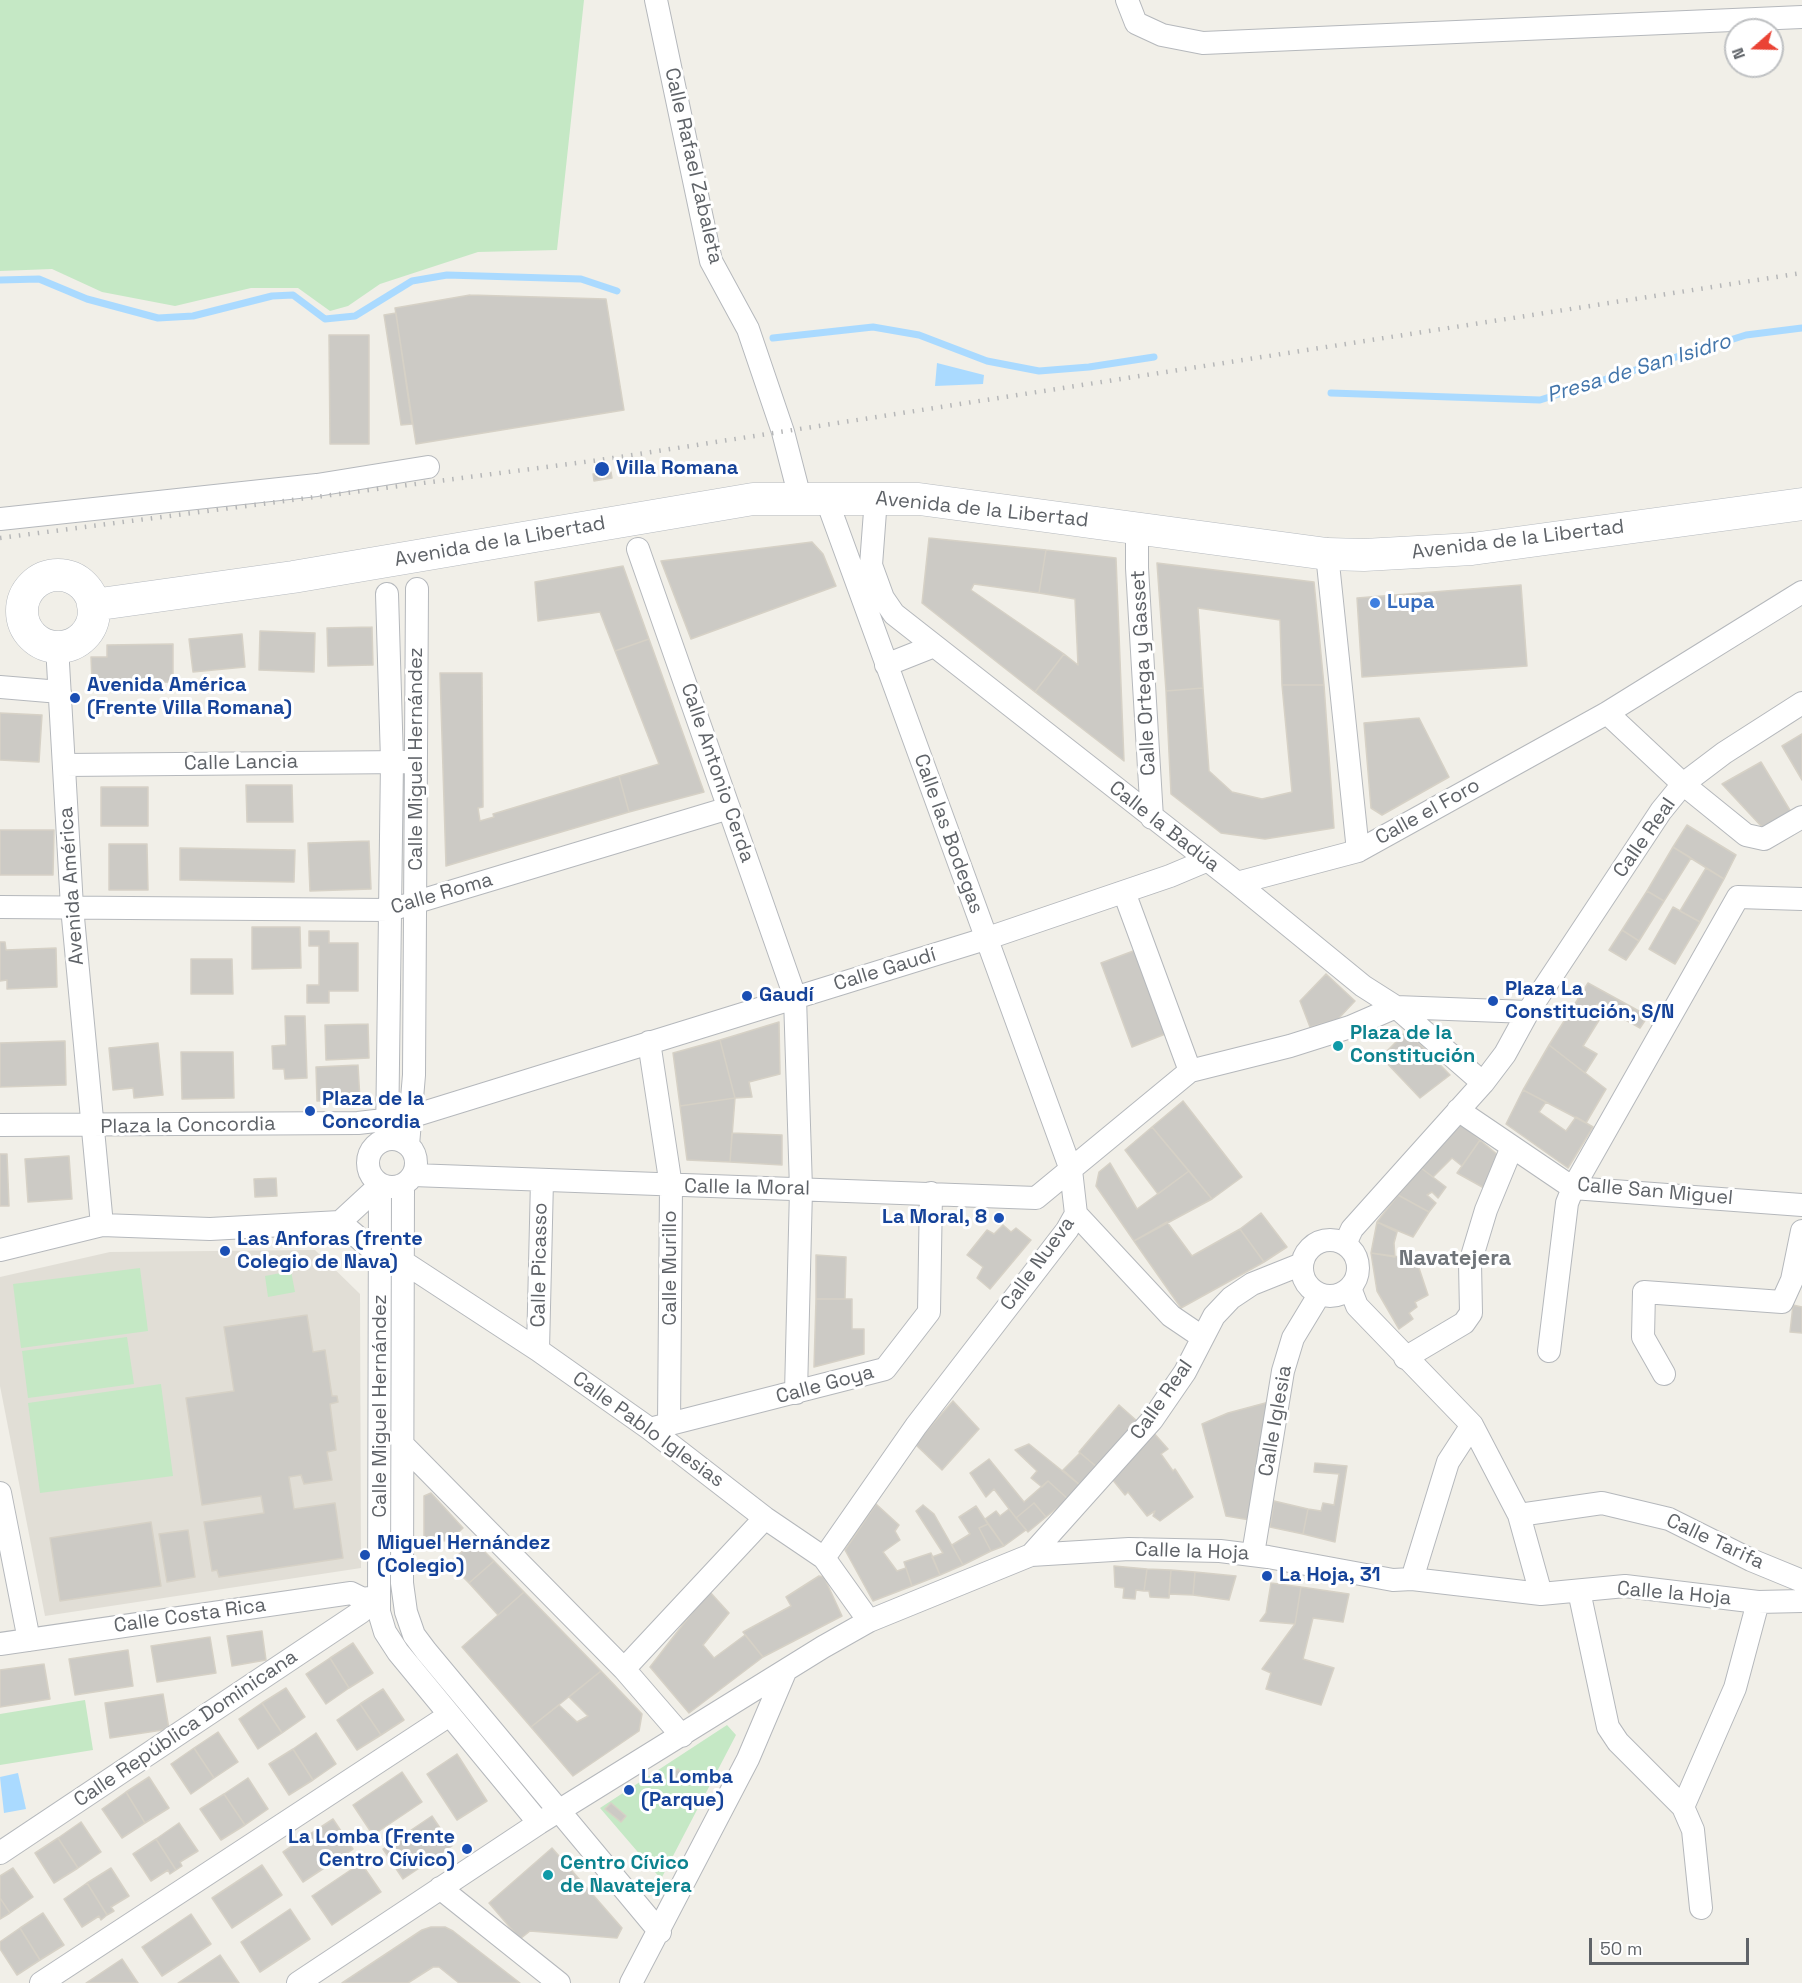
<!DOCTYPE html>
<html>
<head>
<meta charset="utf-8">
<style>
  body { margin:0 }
  #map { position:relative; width:1802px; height:1983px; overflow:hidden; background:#f1efe8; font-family:"Space Grotesk",sans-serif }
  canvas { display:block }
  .north { position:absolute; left:1724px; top:18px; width:60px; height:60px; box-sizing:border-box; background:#fff; border:2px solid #bfc1c3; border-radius:50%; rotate:250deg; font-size:16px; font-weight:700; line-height:24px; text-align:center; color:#5f6368 }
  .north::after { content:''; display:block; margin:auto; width:21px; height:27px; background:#ea4335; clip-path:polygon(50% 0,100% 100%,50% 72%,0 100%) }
  .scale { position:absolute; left:1589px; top:1938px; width:160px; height:27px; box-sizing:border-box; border:3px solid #5f6368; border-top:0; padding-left:8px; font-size:18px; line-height:21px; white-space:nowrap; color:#5f6368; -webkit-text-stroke:4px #fff; paint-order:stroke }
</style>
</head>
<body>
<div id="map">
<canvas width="1802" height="1983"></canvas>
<div class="north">N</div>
<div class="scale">50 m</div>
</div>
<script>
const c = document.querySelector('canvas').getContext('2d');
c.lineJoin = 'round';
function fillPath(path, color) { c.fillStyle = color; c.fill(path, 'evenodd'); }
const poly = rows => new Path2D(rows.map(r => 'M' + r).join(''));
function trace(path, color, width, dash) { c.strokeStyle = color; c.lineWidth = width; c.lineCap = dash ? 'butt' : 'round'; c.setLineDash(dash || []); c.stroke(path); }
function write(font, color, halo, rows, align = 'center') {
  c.font = font + ' "Space Grotesk",sans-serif'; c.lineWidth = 6; c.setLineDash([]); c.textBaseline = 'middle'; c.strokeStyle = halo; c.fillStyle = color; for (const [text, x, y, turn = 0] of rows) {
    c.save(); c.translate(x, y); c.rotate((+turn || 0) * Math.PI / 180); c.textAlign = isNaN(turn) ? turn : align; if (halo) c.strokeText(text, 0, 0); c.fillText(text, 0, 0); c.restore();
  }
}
const education = poly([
  [315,1250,360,1294,361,1568,45,1616,0,1386,0,1277,110,1252]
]);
const green = poly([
  [0,0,584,0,557,250,478,252,380,284,348,306,330,311,298,288,251,288,175,306,102,292,52,269,0,271],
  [140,1268,148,1331,21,1348,13,1284],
  [291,1271,295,1292,268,1297,265,1276],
  [127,1337,134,1384,28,1398,22,1351],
  [161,1384,173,1476,40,1493,28,1403],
  [85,1700,93,1750,0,1765,0,1714],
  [727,1725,736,1735,661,1879,600,1808]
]);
const water = poly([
  [937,363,984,375,983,384,935,386],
  [18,1773,26,1809,4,1813,0,1777]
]);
const stream = poly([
  [0,280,39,279,87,299,158,318,193,316,272,296,293,295,325,319,355,316,412,281,447,275,581,279,617,291],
  [773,338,873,327,919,335,987,361,1039,371,1089,367,1154,357],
  [1331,393,1540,400,1746,335,1802,328]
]);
const building = poly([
  [470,295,606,299,624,410,416,444,395,308,470,295],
  [396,313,412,424,401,425,384,315,396,313],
  [329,335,369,335,369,444,330,444,329,335],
  [611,472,612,478,594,481,593,474,611,472],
  [929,538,1046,550,1039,593,974,584,971,590,1064,654,1035,692,922,603,929,538],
  [812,542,823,554,836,586,691,639,661,561,812,542],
  [1046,550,1116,558,1124,761,1035,692,1064,654,1078,665,1075,599,1039,593,1046,550],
  [1157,563,1314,582,1324,685,1282,685,1280,620,1198,608,1203,688,1166,691,1157,563],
  [623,566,649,639,615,651,600,612,538,621,535,582,623,566],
  [1521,585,1527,666,1362,677,1357,598,1521,585],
  [372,627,373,665,328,666,327,628,372,627],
  [260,631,315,633,314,672,259,670,260,631],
  [242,634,245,667,193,672,189,639,242,634],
  [649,639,704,792,629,812,619,776,659,764,615,651,649,639],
  [173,644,173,682,92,683,91,657,107,657,107,645,173,644],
  [440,673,482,673,483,807,478,808,480,821,494,817,493,814,619,776,629,812,446,866,440,673],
  [1282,685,1324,685,1334,828,1265,839,1221,833,1171,794,1166,691,1203,688,1209,771,1232,792,1262,799,1292,792,1282,685],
  [0,713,42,715,39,762,0,760,0,713],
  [1419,718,1449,777,1382,815,1371,808,1364,723,1419,718],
  [1802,734,1802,780,1782,746,1802,734],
  [1761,762,1791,812,1762,827,1722,784,1761,762],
  [246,785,292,785,293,822,247,822,246,785],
  [101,787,148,787,148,826,101,826,101,787],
  [1687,825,1736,855,1724,879,1673,847,1687,825],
  [0,830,54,830,53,875,0,875,0,830],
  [369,841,371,889,310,891,308,843,369,841],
  [109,844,147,844,148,890,109,890,109,844],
  [1673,847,1691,858,1664,901,1647,891,1673,847],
  [180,848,295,850,294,882,180,880,180,848],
  [1706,868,1724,879,1700,922,1680,911,1706,868],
  [1647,891,1664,901,1639,941,1622,930,1647,891],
  [1673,907,1700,922,1675,964,1649,949,1673,907],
  [252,927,300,927,301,968,252,969,252,927],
  [1622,930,1639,941,1626,960,1609,950,1622,930],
  [309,931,329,931,329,943,358,943,358,991,329,991,329,1003,307,1003,307,985,319,985,319,946,309,946,309,931],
  [0,942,5,942,6,950,56,948,57,987,7,989,7,980,0,981,0,942],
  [1136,950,1168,1033,1132,1047,1101,963,1136,950],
  [191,959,232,959,233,994,191,994,191,959],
  [1326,974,1355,1001,1338,1019,1310,1027,1300,1001,1326,974],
  [1588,983,1648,1016,1640,1028,1597,1004,1593,1011,1601,1017,1583,1046,1597,1054,1585,1073,1549,1045,1588,983],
  [285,1016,305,1016,307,1078,285,1079,284,1069,273,1069,272,1046,286,1045,285,1016],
  [779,1022,780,1074,749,1082,752,1097,735,1098,720,1040,779,1022],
  [368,1024,369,1058,326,1060,325,1025,368,1024],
  [1407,1031,1450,1075,1420,1098,1381,1057,1407,1031],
  [720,1040,735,1098,680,1106,673,1053,720,1040],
  [65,1041,66,1085,0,1087,0,1043,65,1041],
  [158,1043,163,1095,134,1098,133,1088,113,1090,109,1048,158,1043],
  [1549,1045,1606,1089,1586,1123,1523,1090,1549,1045],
  [181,1052,233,1052,234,1098,182,1099,181,1052],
  [358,1065,360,1100,317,1101,316,1067,358,1065],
  [1523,1090,1546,1102,1539,1112,1566,1131,1576,1117,1593,1127,1568,1168,1506,1124,1523,1090],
  [735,1098,730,1162,687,1160,680,1106,735,1098],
  [1183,1101,1242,1177,1212,1199,1152,1127,1183,1101],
  [1460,1123,1480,1140,1462,1166,1452,1158,1433,1177,1421,1168,1460,1123],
  [1152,1127,1189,1171,1158,1194,1125,1150,1152,1127],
  [732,1133,782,1135,782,1165,730,1162,732,1133],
  [1480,1140,1499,1156,1484,1188,1457,1173,1480,1140],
  [0,1154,7,1154,9,1206,0,1206,0,1154],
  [69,1156,72,1199,28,1202,25,1159,69,1156],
  [1110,1163,1137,1209,1189,1171,1212,1199,1134,1241,1096,1186,1099,1172,1110,1163],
  [1421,1168,1446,1187,1438,1198,1432,1192,1427,1195,1436,1203,1429,1212,1398,1195,1421,1168],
  [276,1178,277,1196,255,1197,254,1179,276,1178],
  [1398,1195,1429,1212,1413,1237,1377,1222,1398,1195],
  [1261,1213,1287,1247,1264,1262,1240,1229,1261,1213],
  [1167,1222,1192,1256,1240,1229,1264,1262,1181,1308,1134,1241,1167,1222],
  [1377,1222,1397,1232,1394,1243,1395,1257,1371,1253,1377,1222],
  [1003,1225,1011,1232,1016,1228,1031,1240,990,1289,977,1278,983,1267,967,1255,987,1230,994,1234,1003,1225],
  [1371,1253,1416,1259,1428,1295,1415,1302,1417,1307,1409,1313,1413,1319,1399,1329,1377,1291,1371,1253],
  [816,1255,846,1257,845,1299,816,1299,816,1255],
  [816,1299,852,1299,852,1329,864,1329,864,1354,814,1367,816,1299],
  [1793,1305,1802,1307,1802,1333,1790,1332,1793,1305],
  [307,1315,313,1352,325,1350,332,1396,337,1396,338,1402,330,1404,336,1450,327,1452,332,1480,304,1484,301,1475,289,1477,294,1509,335,1503,343,1558,219,1577,217,1570,212,1571,204,1522,264,1513,261,1496,202,1505,186,1398,234,1391,224,1327,307,1315],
  [953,1401,979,1429,942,1470,915,1444,953,1401],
  [1269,1402,1250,1520,1226,1516,1202,1424,1228,1413,1269,1402],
  [1119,1405,1137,1421,1098,1468,1079,1452,1119,1405],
  [1152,1431,1168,1449,1161,1454,1173,1471,1175,1469,1193,1497,1160,1521,1153,1516,1155,1511,1147,1516,1128,1492,1125,1495,1112,1479,1152,1431],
  [1029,1444,1081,1486,1068,1499,1048,1481,1042,1487,1031,1478,1037,1471,1015,1450,1029,1444],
  [1080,1453,1098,1468,1081,1486,1063,1470,1080,1453],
  [989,1459,1024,1502,1048,1481,1068,1499,1046,1517,1034,1503,1016,1518,994,1489,986,1497,970,1473,989,1459],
  [1315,1463,1347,1466,1335,1542,1303,1534,1308,1509,1321,1511,1323,1503,1334,1505,1339,1474,1314,1472,1315,1463],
  [431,1493,463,1528,449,1541,424,1540,424,1496,431,1493],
  [1274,1501,1308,1509,1303,1534,1270,1527,1274,1501],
  [1034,1503,1046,1517,1028,1532,1016,1518,1034,1503],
  [876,1504,899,1525,895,1531,900,1540,883,1552,897,1571,906,1568,912,1586,873,1601,845,1550,876,1504],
  [923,1505,934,1514,963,1565,940,1575,932,1557,943,1553,916,1511,923,1505],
  [976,1506,988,1524,979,1528,991,1551,963,1565,952,1545,970,1534,959,1517,976,1506],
  [1009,1509,1026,1530,1004,1546,985,1519,996,1511,1000,1516,1009,1509],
  [151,1522,161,1586,60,1601,50,1538,151,1522],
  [988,1524,1004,1546,991,1551,979,1528,988,1524],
  [188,1530,195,1577,167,1582,159,1534,188,1530],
  [474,1541,494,1561,469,1583,449,1563,474,1541],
  [931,1553,940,1575,912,1586,904,1562,931,1553],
  [494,1561,524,1592,498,1615,469,1583,494,1561],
  [1114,1566,1147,1569,1144,1591,1136,1590,1135,1599,1123,1598,1124,1588,1115,1587,1114,1566],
  [1147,1569,1171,1570,1169,1598,1150,1597,1149,1591,1144,1591,1147,1569],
  [1171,1570,1195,1572,1193,1595,1169,1594,1171,1570],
  [1195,1572,1236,1576,1229,1600,1193,1595,1195,1572],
  [819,1576,824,1577,842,1616,763,1657,743,1632,791,1606,786,1597,819,1576],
  [1271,1583,1301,1587,1295,1624,1260,1621,1266,1613,1271,1583],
  [1301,1587,1349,1594,1343,1622,1313,1618,1303,1659,1334,1668,1321,1705,1266,1689,1271,1673,1262,1669,1295,1624,1301,1587],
  [709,1591,729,1613,703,1645,714,1658,745,1635,763,1657,689,1713,650,1667,709,1591],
  [524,1592,601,1671,531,1727,462,1647,524,1592],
  [262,1631,266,1660,232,1666,227,1636,262,1631],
  [210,1637,216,1673,157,1682,151,1646,210,1637],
  [353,1643,373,1673,349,1688,330,1658,353,1643],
  [128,1650,133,1686,75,1695,69,1659,128,1650],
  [330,1658,349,1688,326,1704,306,1674,330,1658],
  [44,1664,50,1699,0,1707,0,1670,44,1664],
  [601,1671,642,1714,639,1731,573,1776,531,1727,559,1705,577,1722,588,1716,569,1697,601,1671],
  [286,1688,305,1717,282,1733,262,1703,286,1688],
  [383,1689,404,1720,381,1735,360,1704,383,1689],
  [163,1694,169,1729,110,1738,105,1703,163,1694],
  [262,1703,282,1733,258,1749,239,1719,262,1703],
  [360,1704,381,1735,357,1750,337,1720,360,1704],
  [218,1732,238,1762,214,1778,194,1748,218,1732],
  [316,1733,336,1764,313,1780,293,1749,316,1733],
  [194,1748,214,1778,191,1794,171,1764,194,1748],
  [293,1749,313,1780,289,1795,269,1764,293,1749],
  [457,1754,487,1801,457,1820,427,1774,457,1754],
  [678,1769,683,1776,674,1782,669,1776,678,1769],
  [402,1772,422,1802,373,1835,353,1805,402,1772],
  [149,1777,169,1808,145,1823,126,1792,149,1777],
  [248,1778,268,1809,245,1825,224,1794,248,1778],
  [126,1792,145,1823,122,1838,102,1809,126,1792],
  [224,1794,245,1825,221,1840,200,1809,224,1794],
  [611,1803,626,1816,621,1822,605,1809,611,1803],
  [432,1816,452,1846,403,1879,383,1849,432,1816],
  [333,1819,353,1849,303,1882,283,1852,333,1819],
  [81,1822,101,1852,78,1868,58,1838,81,1822],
  [179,1823,198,1851,180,1862,182,1866,176,1870,156,1839,179,1823],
  [58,1838,78,1868,54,1883,35,1853,58,1838],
  [156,1839,176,1870,170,1874,168,1870,151,1881,133,1854,156,1839],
  [552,1848,622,1928,617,1938,530,1931,520,1939,489,1903,552,1848],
  [361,1863,381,1892,332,1925,312,1896,361,1863],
  [262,1865,282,1895,232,1928,212,1898,262,1865],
  [13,1868,33,1897,10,1913,0,1898,0,1876,13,1868],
  [111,1868,129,1896,111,1907,114,1911,107,1915,87,1883,111,1868],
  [87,1883,107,1915,101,1920,99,1916,82,1927,64,1899,87,1883],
  [0,1898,10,1913,0,1919,0,1898],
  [290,1909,310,1939,260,1972,241,1942,290,1909],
  [43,1913,64,1945,40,1960,20,1928,43,1913],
  [191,1914,211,1944,162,1976,142,1947,191,1914],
  [431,1927,445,1927,453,1931,520,1983,459,1983,439,1967,433,1967,408,1983,342,1983,422,1930,431,1927],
  [20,1928,40,1960,17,1975,0,1949,0,1942,20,1928],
  [220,1955,239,1983,178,1983,220,1955],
  [122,1959,138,1983,86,1983,122,1959]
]);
const street = poly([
  [656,0,711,261,748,329,783,432,800,498],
  [1127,0,1136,23,1162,35,1203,43,1802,17],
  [876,498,871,565,883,598,894,614,1237,883,1363,986,1396,1007,1483,1083],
  [0,519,317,485,428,467],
  [1137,527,1137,568,1152,818],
  [638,549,795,997,801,1189,796,1393],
  [1327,554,1358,851],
  [57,646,72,907,102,1225],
  [886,665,934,646],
  [0,687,60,692],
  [1607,713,1683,784,1746,835,1764,839,1802,817],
  [65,765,405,762],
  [1237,883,1358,851,1607,713,1802,592],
  [1124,892,1190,1071],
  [0,907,390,910,729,808],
  [649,1042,671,1186,669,1424],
  [1458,1110,1573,1188,1802,1205],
  [0,1125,358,1123,410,1117,985,939,1170,876,1208,860],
  '368 1163a24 24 0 1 1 48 0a24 24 0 1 1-48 0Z',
  [387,1139,392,761,387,594],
  [408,1145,414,1075,417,589],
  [413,1175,1036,1198,1190,1071,1290,1046,1350,1027,1396,1007,1528,1012],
  [380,1185,379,1612,385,1632,398,1652,539,1823],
  [403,1185,402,1583,406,1612,414,1635,426,1651,660,1932],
  [1076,1214,1171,1316,1202,1337],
  [340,1222,381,1257],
  '1302 1268a28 28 0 1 1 56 0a28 28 0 1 1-56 0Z',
  [1345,1244,1352,1229,1483,1083,1505,1054,1528,1012,1661,811,1683,784,1724,753,1802,703],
  [0,1250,102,1225,210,1229,340,1222,380,1185],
  [405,1263,538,1350,650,1429,765,1518,824,1558,869,1621],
  [1350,1288,1357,1306,1472,1425,1519,1515,1541,1594],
  [538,1350,542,1180],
  [1549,1351,1567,1203,1573,1188,1738,897,1802,899],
  [1405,1358,1464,1323,1471,1313,1470,1263,1486,1210,1512,1147],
  [1664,1374,1643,1337,1644,1292,1782,1302,1792,1280,1802,1231],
  [650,1429,885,1369,929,1312,931,1193],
  [403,1445,624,1669,682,1736],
  [0,1493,29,1640],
  [1519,1515,1602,1503,1669,1519,1751,1560,1802,1581],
  [1253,1554,1283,1371,1293,1338,1319,1295],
  [1031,1555,1152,1420,1185,1372,1214,1316,1231,1298,1252,1284,1302,1264],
  [824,1558,916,1426,1067,1230,1076,1214,1071,1170,826,498],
  [1412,1579,1448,1462,1472,1425],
  [1579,1591,1608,1727,1618,1742,1683,1807,1693,1830,1701,1908],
  [0,1644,351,1593,363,1599,377,1597],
  [624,1669,765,1518],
  [1683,1807,1735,1688,1758,1602],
  [0,1853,361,1612,363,1599],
  [440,1888,559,1983],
  [41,1983,448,1716],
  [298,1983,539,1823,823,1647,869,1621,1031,1555,1129,1549,1220,1551,1268,1557,1393,1580,1412,1579,1541,1594,1625,1586,1758,1602,1802,1601],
  [631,1983,748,1759,785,1672]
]);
const secondary = poly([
  '22 611a36 36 0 1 1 72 0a36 36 0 1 1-72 0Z',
  [93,605,293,577,753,499,919,499,1327,554,1364,555,1472,549,1802,504]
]);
const rail = poly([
  [0,538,600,460,1802,273]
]);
const markers = [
  [602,469,8,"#1a4fb4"],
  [1375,603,6,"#3f7fe0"],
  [75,698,6,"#1a4fb4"],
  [747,996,6,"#1a4fb4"],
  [1493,1001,6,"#1a4fb4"],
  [1338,1046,6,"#0f9aa8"],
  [310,1111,6,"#1a4fb4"],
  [999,1218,6,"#1a4fb4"],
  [225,1251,6,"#1a4fb4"],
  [365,1555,6,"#1a4fb4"],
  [1267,1576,6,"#1a4fb4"],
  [629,1790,6,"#1a4fb4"],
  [467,1849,6,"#1a4fb4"],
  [548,1875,6,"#0f9aa8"]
];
const streetNames = [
  ["Calle Rafael Zabaleta",693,166,77],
  ["Avenida de la Libertad",982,510,6],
  ["Avenida de la Libertad",1518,540,-7],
  ["Avenida de la Libertad",500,542,-10],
  ["Calle Ortega y Gasset",1144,673,-93],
  ["Calle Miguel Hernández",417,759,-90],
  ["Calle Lancia",241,763,-1],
  ["Calle Antonio Cerda",717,773,71],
  ["Calle el Foro",1428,812,-29],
  ["Calle la Badúa",1164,827,38],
  ["Calle las Bodegas",948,834,70],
  ["Calle Real",1645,838,-55],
  ["Avenida América",72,886,-94],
  ["Calle Roma",442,894,-16],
  ["Calle Gaudí",885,970,-17],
  ["Plaza la Concordia",188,1126,-1],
  ["Calle la Moral",747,1188,1],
  ["Calle San Miguel",1655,1192,5],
  ["Calle Nueva",1038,1264,-54],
  ["Calle Picasso",540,1265,-89],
  ["Calle Murillo",671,1268,-90],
  ["Calle Goya",825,1385,-15],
  ["Calle Real",1162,1400,-55],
  ["Calle Miguel Hernández",381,1406,-90],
  ["Calle Iglesia",1276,1421,-80],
  ["Calle Pablo Iglesias",648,1430,36],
  ["Calle Tarifa",1715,1542,25],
  ["Calle la Hoja",1192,1552,2],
  ["Calle la Hoja",1674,1594,5],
  ["Calle Costa Rica",190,1616,-8],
  ["Calle República Dominicana",186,1729,-34]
];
const transitNames = [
  ["Villa Romana",616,469],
  ["Avenida América",87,686],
  ["(Frente Villa Romana)",87,709],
  ["Plaza La",1505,990],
  ["Constitución, S/N",1505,1013],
  ["Gaudí",759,996],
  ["Plaza de la",322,1100],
  ["Concordia",322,1123],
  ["La Moral, 8",987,1218,"right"],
  ["Las Anforas (frente",237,1240],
  ["Colegio de Nava)",237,1263],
  ["Miguel Hernández",377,1544],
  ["(Colegio)",377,1567],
  ["La Hoja, 31",1279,1576],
  ["La Lomba",641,1778],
  ["(Parque)",641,1801],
  ["La Lomba (Frente",455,1838,"right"],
  ["Centro Cívico)",455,1861,"right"]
];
const shopNames = [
  ["Lupa",1387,603]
];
const cultureNames = [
  ["Plaza de la",1350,1034],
  ["Constitución",1350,1057],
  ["Centro Cívico",560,1864],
  ["de Navatejera",560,1887]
];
const waterNames = [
  ["Presa de San Isidro",1639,369,-17]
];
const quarterNames = [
  ["Navatejera",1455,1259]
];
fillPath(education, '#e1ded6');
fillPath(green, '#c5e8c5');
fillPath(water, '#aadaff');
trace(stream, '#aadaff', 7);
fillPath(building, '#cccac5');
trace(building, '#d6d1c6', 1.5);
trace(street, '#b5b8bc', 24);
trace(secondary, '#b6babf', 33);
trace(street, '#fff', 22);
trace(secondary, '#fff', 32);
trace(rail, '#b6b7b8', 4.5, [1.5, 8]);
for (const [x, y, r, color] of markers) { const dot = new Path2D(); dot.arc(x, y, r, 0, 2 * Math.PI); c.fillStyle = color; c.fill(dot); trace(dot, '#fff', 2); }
write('20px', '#5f6368', '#fff', streetNames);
write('bold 20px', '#164399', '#fff', transitNames, 'left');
write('bold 20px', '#366cbe', '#fff', shopNames, 'left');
write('bold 20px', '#0d838f', '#fff', cultureNames, 'left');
write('italic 21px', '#4174aa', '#fff', waterNames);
write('bold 22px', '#70757a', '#fff', quarterNames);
</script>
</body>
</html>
